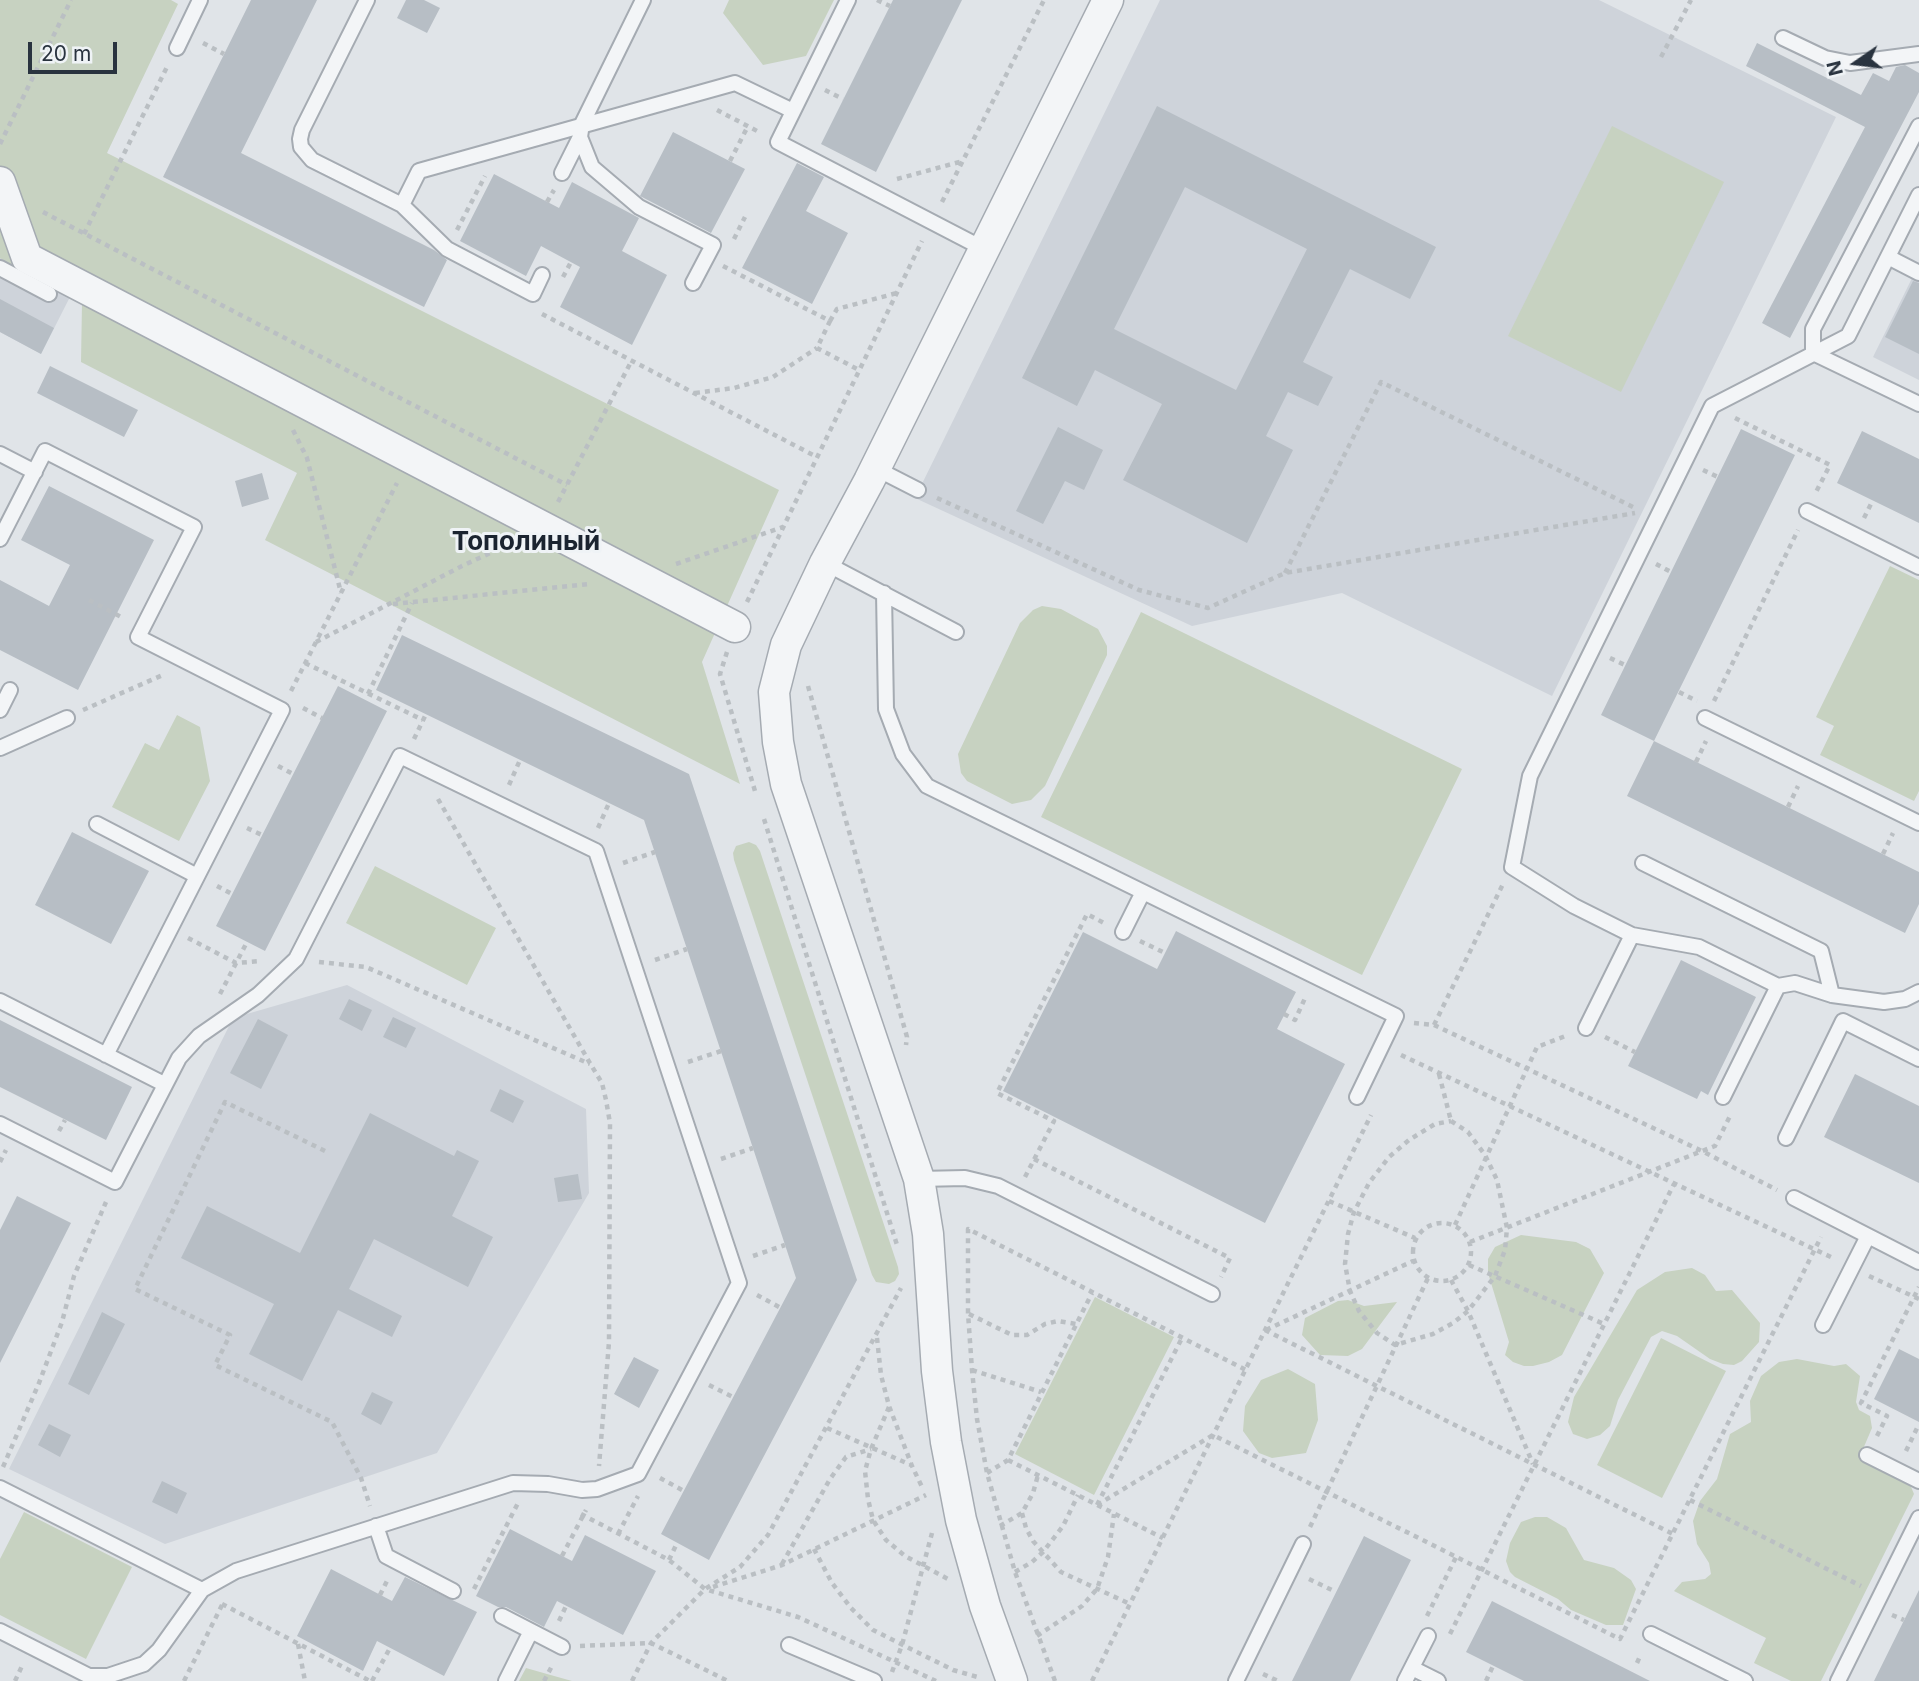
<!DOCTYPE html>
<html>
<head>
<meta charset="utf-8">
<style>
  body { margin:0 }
  #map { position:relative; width:1919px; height:1681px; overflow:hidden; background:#e0e4e8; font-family:Inter,sans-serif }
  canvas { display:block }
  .north { position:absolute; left:1821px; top:28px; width:70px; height:70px; -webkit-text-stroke:5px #eff3f6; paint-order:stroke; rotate:256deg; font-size:19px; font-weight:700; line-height:28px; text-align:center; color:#29333f }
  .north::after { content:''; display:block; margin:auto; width:24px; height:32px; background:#29333f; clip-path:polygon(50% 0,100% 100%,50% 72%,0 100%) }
  .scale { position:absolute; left:28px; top:42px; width:89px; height:32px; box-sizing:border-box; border:4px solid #29333f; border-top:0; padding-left:9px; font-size:21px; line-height:24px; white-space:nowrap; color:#29333f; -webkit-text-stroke:5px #eff3f6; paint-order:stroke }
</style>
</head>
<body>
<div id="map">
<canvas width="1919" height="1681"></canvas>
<div class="north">N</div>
<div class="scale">20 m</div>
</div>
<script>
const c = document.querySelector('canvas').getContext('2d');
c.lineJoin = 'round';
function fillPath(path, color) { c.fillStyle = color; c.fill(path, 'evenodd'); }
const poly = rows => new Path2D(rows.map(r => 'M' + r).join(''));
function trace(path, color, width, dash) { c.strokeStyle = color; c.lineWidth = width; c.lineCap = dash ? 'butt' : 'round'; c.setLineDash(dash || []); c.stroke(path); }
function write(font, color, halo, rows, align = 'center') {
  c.font = font + ' Inter,sans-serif'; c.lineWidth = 6; c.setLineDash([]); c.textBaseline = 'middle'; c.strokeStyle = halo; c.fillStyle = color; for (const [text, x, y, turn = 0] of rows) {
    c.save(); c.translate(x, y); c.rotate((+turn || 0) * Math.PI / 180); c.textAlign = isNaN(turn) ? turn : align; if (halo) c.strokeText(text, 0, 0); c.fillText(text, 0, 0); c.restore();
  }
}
const built = poly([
  [1160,0,1599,0,1836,117,1552,696,1342,593,1192,626,915,498],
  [0,256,73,291,41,354,0,332],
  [1919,264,1919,380,1873,357],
  [347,985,586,1109,589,1193,437,1453,165,1544,9,1469,233,1018]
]);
const green = poly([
  [0,0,171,0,178,4,107,153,779,490,702,662,740,784,265,540,297,473,81,362,82,303,0,258],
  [729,0,834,0,806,56,763,65,723,13],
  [1612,126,1724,182,1621,392,1508,336],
  [1890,566,1919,580,1919,791,1914,801,1820,755,1834,726,1816,717],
  [1042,606,1061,609,1098,629,1107,646,1107,655,1045,786,1031,800,1012,804,967,781,961,773,958,754,1020,623,1033,610],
  [1141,612,1462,769,1362,975,1041,817],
  [177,715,200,727,210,781,179,841,112,807,145,743,159,750],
  [749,842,756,845,760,851,898,1267,899,1274,895,1281,889,1284,876,1282,872,1275,734,860,733,853,736,846],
  [375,866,496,928,467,985,346,923],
  [1521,1235,1576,1242,1590,1249,1604,1273,1562,1355,1549,1362,1533,1366,1524,1366,1513,1362,1505,1355,1509,1342,1488,1273,1488,1259,1495,1247],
  [1692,1268,1705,1275,1716,1291,1732,1290,1760,1323,1759,1342,1742,1361,1734,1365,1723,1364,1710,1359,1677,1336,1662,1331,1651,1337,1618,1400,1610,1426,1600,1435,1587,1439,1573,1434,1568,1422,1574,1397,1637,1290,1665,1272],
  [1095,1297,1174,1337,1094,1495,1015,1454],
  [1348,1300,1364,1306,1397,1302,1362,1349,1348,1356,1320,1355,1302,1335,1305,1318,1338,1301],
  [1661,1338,1726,1371,1662,1498,1597,1465],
  [1797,1359,1834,1366,1846,1364,1860,1376,1856,1402,1859,1410,1870,1416,1872,1428,1863,1449,1865,1461,1909,1482,1914,1494,1821,1681,1791,1681,1754,1663,1766,1638,1674,1591,1682,1582,1705,1579,1711,1574,1709,1563,1697,1544,1693,1521,1700,1501,1717,1479,1730,1434,1751,1422,1750,1401,1761,1376,1779,1362],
  [1288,1369,1315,1384,1318,1420,1306,1453,1272,1458,1259,1453,1243,1431,1245,1406,1261,1380],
  [24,1512,132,1567,86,1659,0,1615,0,1559],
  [1535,1517,1547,1517,1566,1528,1584,1560,1614,1568,1631,1580,1636,1589,1623,1625,1606,1625,1571,1610,1558,1599,1515,1577,1510,1572,1506,1561,1510,1543,1521,1522],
  [526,1668,547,1674,572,1681,519,1681]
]);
const building = poly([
  [251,0,317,0,241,153,434,250,447,260,424,307,163,177],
  [406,0,424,0,440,8,427,33,397,18],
  [893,0,962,0,876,172,821,144],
  [1757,43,1861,95,1873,73,1889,81,1896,67,1905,65,1919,73,1919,92,1790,338,1762,323,1865,127,1746,66],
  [1157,106,1436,247,1410,299,1350,269,1303,362,1333,377,1318,406,1288,392,1266,436,1293,450,1247,543,1123,480,1162,404,1095,370,1077,406,1022,378],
  [1185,187,1307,249,1236,390,1114,329],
  [673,132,745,169,711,233,640,196],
  [797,163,824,177,806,211,848,233,812,304,742,268],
  [494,174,559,208,572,182,639,218,622,251,667,275,632,345,560,307,580,267,541,246,526,276,460,241],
  [1913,281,1919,283,1919,354,1885,337],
  [0,299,54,328,41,354,0,332],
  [50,366,138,410,124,437,37,393],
  [1058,427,1103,450,1084,490,1065,481,1043,524,1016,511],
  [1741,429,1795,455,1654,741,1601,715],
  [1862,431,1919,459,1919,523,1837,483],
  [262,473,269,499,242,507,235,481],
  [49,486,154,540,78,690,0,650,0,580,49,606,70,565,21,540],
  [402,635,689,774,857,1280,709,1560,661,1534,796,1278,687,949,644,820,376,690],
  [338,686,387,711,265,951,216,926],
  [1654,741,1919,872,1919,904,1905,933,1627,796],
  [72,832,149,871,111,944,35,905],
  [1176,931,1296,992,1277,1029,1345,1064,1265,1223,1003,1091,1083,932,1157,969],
  [1681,960,1756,997,1708,1095,1701,1091,1697,1099,1628,1066],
  [349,999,372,1010,362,1031,339,1019],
  [393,1017,416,1028,406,1048,383,1037],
  [258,1019,288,1035,261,1089,230,1073],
  [0,1020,132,1087,106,1140,0,1087],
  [1855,1074,1919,1106,1919,1183,1824,1137],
  [500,1089,524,1101,513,1123,490,1111],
  [370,1113,454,1156,457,1150,479,1161,452,1216,493,1237,468,1287,374,1239,349,1289,402,1316,392,1337,338,1310,302,1381,249,1354,274,1304,181,1258,207,1206,300,1253],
  [578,1174,582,1199,558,1202,554,1178],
  [17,1196,71,1223,0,1363,0,1230],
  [102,1312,125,1324,89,1395,68,1384],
  [1899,1349,1919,1359,1919,1422,1874,1399],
  [634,1357,659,1370,639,1408,614,1394],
  [372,1392,393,1402,381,1425,361,1414],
  [49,1424,71,1435,60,1457,38,1445],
  [162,1481,187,1493,177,1514,152,1502],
  [510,1529,572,1561,585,1535,656,1571,623,1635,557,1601,544,1627,506,1607,498,1607,476,1596],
  [1364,1536,1411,1560,1350,1681,1292,1681],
  [331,1569,392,1601,405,1577,477,1612,444,1676,377,1641,363,1671,297,1636],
  [1919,1590,1919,1681,1874,1681],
  [1492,1601,1650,1681,1524,1681,1466,1652]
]);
const path = poly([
  [877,0,890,6],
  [203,43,224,54],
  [1661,57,1691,0],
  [825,90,843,99],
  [717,110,759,132],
  [0,144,71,0],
  [730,161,748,126],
  [897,179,963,161],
  [547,202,554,190],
  [942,202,1044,0],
  [43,212,567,485],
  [457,230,485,176],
  [84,234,168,65],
  [734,239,745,217],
  [723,266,830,321,817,348,859,370],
  [563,277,571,262],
  [542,314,817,457],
  [830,321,837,309,897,293],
  [695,393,734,388,773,377,817,348],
  [1735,418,1830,465,1815,494],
  [293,430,307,458,341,593],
  [1703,470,1718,477],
  [937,498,1139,590,1208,608,1285,573,1635,513],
  [558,502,632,360],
  [1864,518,1873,500],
  [676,564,783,527],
  [1656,564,1671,572],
  [1285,573,1381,382,1637,509],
  [89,600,123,618],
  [747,602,922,241],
  [393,604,589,584],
  [316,642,462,566,512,543],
  [727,652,720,674,755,791],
  [1610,658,1625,665],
  [305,663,423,720],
  [808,686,907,1037,906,1045],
  [291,691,397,483],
  [1679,692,1697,701],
  [368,694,412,603],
  [1714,701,1798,530],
  [303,708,322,718],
  [83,710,165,674],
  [414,739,426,714],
  [1696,762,1706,741],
  [278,766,293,774],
  [509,785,520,760],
  [438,799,591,1065,602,1083,606,1100,610,1123,609,1342,599,1466],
  [1788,807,1798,786],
  [764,819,897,1245],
  [247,828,262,835],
  [598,828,609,803],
  [1883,854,1893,833],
  [623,863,655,852],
  [217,886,232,894],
  [188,938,236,963,261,961],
  [1140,941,1165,953],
  [655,960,687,949],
  [319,962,366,967,590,1064],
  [220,994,247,942],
  [1284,1014,1295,1020,1306,996],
  [1414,1023,1434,1025,1702,1151,1777,1190],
  [1434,1025,1503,884],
  [1605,1037,1635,1052],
  [1401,1055,1833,1258],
  [688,1062,721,1051],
  [1439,1074,1451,1121],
  [1451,1121,1468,1132,1485,1155,1497,1180,1507,1228,1505,1250,1495,1276,1468,1311,1453,1323,1433,1334,1395,1345,1377,1333,1359,1311,1350,1291,1345,1264,1348,1234,1354,1212,1369,1183,1389,1157,1409,1140,1435,1124,1451,1121],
  [59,1131,65,1120],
  [325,1151,225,1102,135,1289,230,1335,215,1365,332,1422,361,1478,370,1506],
  [721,1159,753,1148],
  [1034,1159,1230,1258,1221,1277],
  [0,1162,6,1150],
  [1025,1177,1054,1121,997,1093,1087,914,1104,923],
  [1329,1201,1415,1238],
  '1413 1252a29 29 0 1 1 58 0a29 29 0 1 1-58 0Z',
  [1455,1225,1537,1047,1568,1035],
  [1470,1242,1715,1146,1730,1116],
  [753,1256,785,1245],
  [1469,1265,1604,1324],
  [1869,1276,1919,1299],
  [1451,1280,1468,1311,1533,1464],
  [757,1295,781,1308],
  [969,1314,1012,1335,1027,1335,1045,1324,1058,1321,1076,1324],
  [1265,1330,1673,1534],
  [1266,1330,1413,1261],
  [877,1338,881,1375,889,1406,912,1466,923,1489],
  [972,1370,1041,1392],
  [709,1385,733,1397],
  [889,1407,871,1449,865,1471,868,1499,873,1520,886,1540,905,1556,948,1579],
  [827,1428,911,1465],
  [1877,1436,1887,1416,1861,1403,1919,1287],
  [1906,1451,1919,1424],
  [1008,1460,1163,1538],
  [3,1467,39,1383,62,1322,74,1276,106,1202],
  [987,1473,1008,1460,1092,1293],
  [660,1478,684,1491],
  [1690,1500,1861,1586],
  [1097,1505,1213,1435,1620,1639,1821,1237],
  [1097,1505,1182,1338],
  [1022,1513,1026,1528,1033,1541,1061,1572,1130,1604],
  [581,1514,669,1560,705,1589,798,1617,936,1681],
  [1000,1526,1022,1513,1033,1493,1038,1475],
  [1310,1527,1428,1278],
  [618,1534,638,1496],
  [814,1549,832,1583,851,1608,873,1630,953,1670,981,1678],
  [562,1556,586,1510],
  [669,1560,677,1543],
  [782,1564,830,1479,846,1457,871,1449],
  [1015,1572,1032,1562,1043,1552,1063,1526,1078,1495],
  [1309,1579,1336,1592],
  [713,1587,782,1565,926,1495],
  [474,1589,518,1503],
  [380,1595,387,1581],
  [222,1604,370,1681],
  [1892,1615,1904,1620],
  [1427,1616,1456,1557],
  [559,1621,566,1606],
  [1450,1634,1674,1184],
  [1037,1636,1082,1606,1097,1589,1108,1557,1114,1514],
  [298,1644,305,1681],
  [580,1646,651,1643,728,1681],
  [1637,1663,1641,1654],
  [892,1672,902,1645,932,1533],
  [1263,1674,1278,1681],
  [15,1681,22,1666],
  [184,1681,222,1605],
  [372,1681,390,1648],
  [544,1681,552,1666],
  [632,1681,651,1643,705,1589,740,1567,768,1535,901,1288],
  [1055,1681,1015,1572,987,1473,977,1419,972,1370,968,1313,968,1229,1246,1370],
  [1092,1681,1371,1115],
  [1486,1681,1493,1666]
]);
const lane = poly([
  [367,0,302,130,300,139,301,147,312,160,402,205,419,171,735,83,793,111],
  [643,0,582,124,580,137,592,167,639,207,713,245,693,283],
  [848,0,778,142,984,249],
  [1783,38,1825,58,1850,63,1919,54],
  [177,48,200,0],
  [1919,126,1813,329,1813,353,1919,404],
  [562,173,580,137],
  [402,205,447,249,533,294,542,275],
  [1888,257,1919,273],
  [0,268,49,294],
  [0,454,35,472],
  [875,468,918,490],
  [1807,511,1919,567],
  [0,539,45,451,194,527,138,637,282,710,106,1055],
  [825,563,956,632],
  [884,593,886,709,903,754,927,786,1396,1016,1357,1097],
  [0,710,10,690],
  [1705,718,1919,823],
  [0,748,67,718],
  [97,824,197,876],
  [1643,863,1821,951,1832,995],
  [1123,932,1143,892],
  [1778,986,1795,983,1832,995,1884,1002,1905,999,1919,992],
  [0,1001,164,1084],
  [1586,1028,1632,935],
  [1723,1097,1778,986,1699,947,1632,935,1574,906,1512,867,1530,776,1712,406,1848,336,1919,195],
  [0,1124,115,1182,179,1058,199,1036,258,995,296,959,400,756,596,851,739,1283,638,1474,597,1489,582,1490,548,1484,513,1483,236,1571,202,1590,159,1650,144,1664,108,1676,89,1676,0,1631],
  [1786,1138,1843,1021,1919,1059],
  [919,1179,965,1178,998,1186,1212,1294],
  [1794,1198,1919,1262],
  [1823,1325,1868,1236],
  [1867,1455,1919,1481],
  [0,1488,202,1590],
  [376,1526,386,1556,453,1591],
  [502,1616,562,1647],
  [1651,1634,1745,1681],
  [789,1645,874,1681],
  [1412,1668,1438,1681],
  [506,1681,531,1631],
  [1236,1681,1303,1544],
  [1405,1681,1428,1636],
  [1838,1681,1919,1518]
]);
const street = poly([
  [0,182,27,258,735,627],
  [1012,1681,985,1606,961,1520,946,1442,937,1371,928,1234,919,1179,786,784,778,742,774,692,786,645,825,563,869,481,1108,0]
]);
const districtNames = [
  ["Тополиный",526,542]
];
fillPath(built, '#ced3da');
fillPath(green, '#c7d2c1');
fillPath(building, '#b7bec5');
trace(lane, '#a5abb2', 18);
trace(street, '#a5abb2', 33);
trace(path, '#babfc3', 4.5, [5, 5]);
trace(lane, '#f3f5f7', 14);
trace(street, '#f3f5f7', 30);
write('bold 26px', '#1b2430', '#eff3f6', districtNames);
</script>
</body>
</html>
